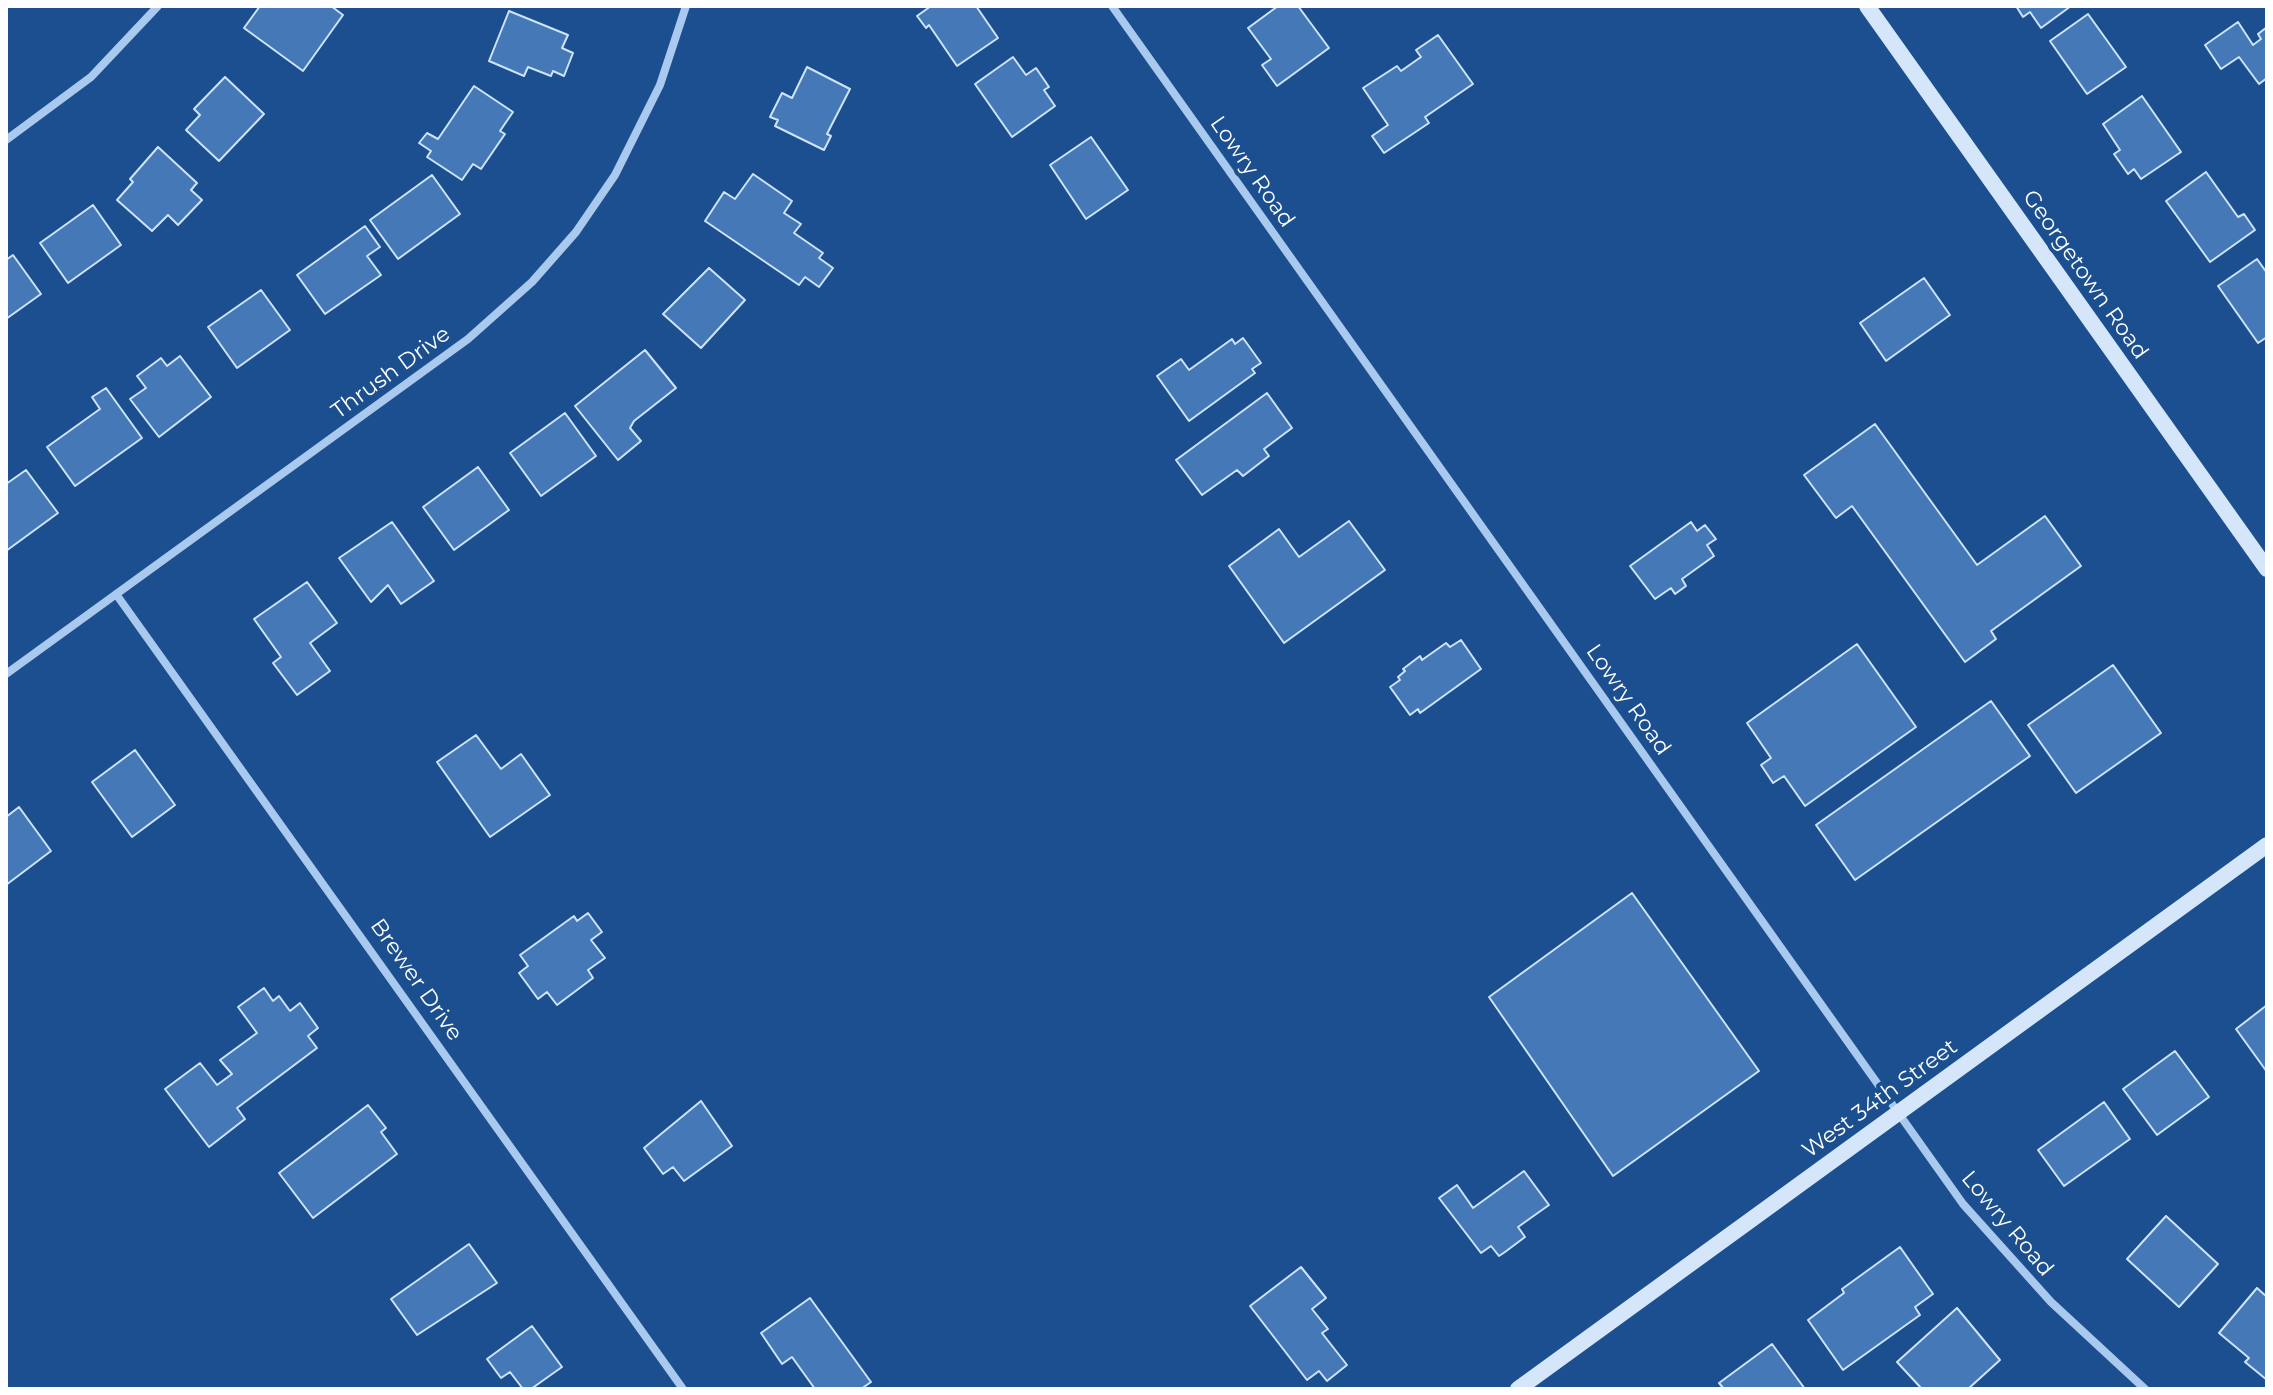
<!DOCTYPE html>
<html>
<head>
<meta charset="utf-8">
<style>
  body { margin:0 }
  #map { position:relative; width:2273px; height:1395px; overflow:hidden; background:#1b4f8f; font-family:Montserrat,sans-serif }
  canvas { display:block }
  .frame { position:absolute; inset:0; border:8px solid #fff; pointer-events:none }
</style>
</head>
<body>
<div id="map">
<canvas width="2273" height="1395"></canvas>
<div class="frame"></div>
</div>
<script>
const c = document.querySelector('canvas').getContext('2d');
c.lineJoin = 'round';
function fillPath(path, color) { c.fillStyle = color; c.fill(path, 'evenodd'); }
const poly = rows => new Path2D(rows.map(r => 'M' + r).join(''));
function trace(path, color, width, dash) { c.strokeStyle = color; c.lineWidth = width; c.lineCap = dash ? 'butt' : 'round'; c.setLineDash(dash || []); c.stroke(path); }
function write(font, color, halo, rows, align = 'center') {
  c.font = font + ' Montserrat,sans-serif'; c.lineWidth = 8; c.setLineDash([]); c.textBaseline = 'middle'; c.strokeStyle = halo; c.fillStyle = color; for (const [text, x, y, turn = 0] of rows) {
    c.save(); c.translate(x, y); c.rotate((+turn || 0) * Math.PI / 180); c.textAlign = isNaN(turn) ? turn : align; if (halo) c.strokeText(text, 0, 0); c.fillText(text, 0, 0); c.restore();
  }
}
const building = poly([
  [260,6,331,6,343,15,303,71,244,28,260,6],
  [931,6,976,6,998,38,957,66,929,25,926,28,917,16,931,6],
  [1278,6,1298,6,1329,48,1277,86,1262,65,1271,59,1248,28,1278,6],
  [2016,6,2071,6,2041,28,2030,12,2023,17,2016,6],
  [509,11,568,35,562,48,573,53,564,76,553,71,551,76,528,67,524,76,489,61,509,11],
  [2088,14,2126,67,2087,94,2050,41,2088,14],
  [2238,22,2253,45,2261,39,2258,34,2267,27,2267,78,2259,84,2239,57,2221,69,2205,45,2238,22],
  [1438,35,1473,84,1425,117,1429,123,1384,153,1372,136,1388,125,1363,88,1397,66,1401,71,1421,57,1416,50,1438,35],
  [1013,57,1026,75,1036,68,1049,87,1044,90,1055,106,1012,137,975,84,1013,57],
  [807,67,850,89,827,134,831,136,824,150,775,126,778,120,770,117,782,93,792,98,807,67],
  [225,77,264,114,219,161,186,130,200,115,194,109,225,77],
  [474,86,513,112,500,131,505,134,481,169,473,164,462,180,427,157,431,151,419,143,427,133,438,139,474,86],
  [2142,96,2181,152,2141,179,2134,169,2128,174,2114,154,2120,150,2103,124,2142,96],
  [1091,137,1128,190,1086,219,1050,165,1091,137],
  [158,147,197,183,191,190,202,200,178,225,168,215,152,231,117,200,133,182,130,179,158,147],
  [2206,172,2238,217,2244,214,2255,230,2210,262,2166,201,2206,172],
  [753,174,792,201,784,213,801,224,794,233,823,253,819,258,833,268,819,287,805,277,799,285,705,221,724,192,735,199,753,174],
  [432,175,460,214,398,259,370,220,432,175],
  [93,205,121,245,68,283,40,243,93,205],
  [365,226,380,247,367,256,381,275,325,314,297,275,365,226],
  [13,255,41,294,6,319,6,260,13,255],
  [2257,259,2267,273,2267,337,2258,343,2218,286,2257,259],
  [709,268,745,300,701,348,663,314,709,268],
  [1924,278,1950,315,1886,361,1860,323,1924,278],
  [261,290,290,330,237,368,208,327,261,290],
  [1243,338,1261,363,1252,369,1255,373,1189,421,1157,376,1181,359,1189,370,1232,339,1235,344,1243,338],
  [645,350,676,388,634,421,630,428,641,441,618,460,575,406,645,350],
  [180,356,211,397,159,437,130,399,146,388,137,376,161,358,167,366,180,356],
  [106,388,142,438,75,486,47,447,100,409,92,397,106,388],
  [1267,393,1292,428,1264,449,1269,456,1243,476,1237,470,1202,495,1176,460,1267,393],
  [565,413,596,456,541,496,510,453,565,413],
  [1875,424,1977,565,2045,516,2081,566,1991,631,1996,639,1965,662,1852,506,1836,518,1804,475,1875,424],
  [478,467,509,510,454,550,423,507,478,467],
  [26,470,58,513,6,551,6,484,26,470],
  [1349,521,1385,570,1284,643,1229,566,1279,529,1299,557,1349,521],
  [392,522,434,581,401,604,388,585,371,602,339,558,392,522],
  [1691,522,1697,531,1705,525,1716,539,1707,545,1714,556,1682,579,1686,586,1675,594,1671,588,1655,599,1630,566,1691,522],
  [307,582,337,623,310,643,330,671,297,695,273,663,281,657,254,619,307,582],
  [1461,640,1481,669,1420,713,1418,709,1410,715,1390,687,1400,680,1398,677,1405,671,1403,669,1420,656,1422,660,1446,643,1450,647,1461,640],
  [1857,644,1916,727,1805,806,1784,776,1773,783,1761,765,1771,758,1747,723,1857,644],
  [2113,665,2161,733,2076,793,2028,725,2113,665],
  [1991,701,2030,756,1855,880,1816,825,1991,701],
  [476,735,501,769,521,754,550,795,490,837,437,762,476,735],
  [135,750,175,805,132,837,92,782,135,750],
  [19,807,51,851,6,885,6,817,19,807],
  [1632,893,1759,1071,1613,1176,1489,997,1632,893],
  [588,913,602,932,591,940,605,958,588,970,593,978,557,1005,547,992,538,999,519,973,528,966,520,955,574,916,577,921,588,913],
  [264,988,273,1001,279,996,290,1011,300,1003,318,1028,308,1036,317,1048,237,1108,245,1119,209,1147,165,1089,200,1063,217,1085,232,1074,220,1060,257,1033,238,1007,264,988],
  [2267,1005,2267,1072,2236,1029,2267,1005],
  [2175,1051,2209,1097,2157,1135,2123,1089,2175,1051],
  [701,1101,732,1146,684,1181,673,1167,663,1174,644,1148,701,1101],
  [2104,1102,2130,1139,2064,1186,2038,1150,2104,1102],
  [368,1105,386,1128,381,1132,397,1154,313,1218,279,1173,368,1105],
  [1524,1171,1549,1205,1518,1227,1525,1237,1505,1252,1499,1256,1491,1246,1481,1253,1439,1198,1457,1185,1473,1208,1524,1171],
  [2166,1216,2218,1264,2179,1307,2127,1259,2166,1216],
  [469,1244,497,1283,417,1335,391,1299,469,1244],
  [1900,1247,1933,1294,1915,1307,1920,1315,1843,1370,1808,1320,1844,1293,1842,1289,1900,1247],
  [1301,1267,1326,1298,1312,1309,1328,1329,1322,1333,1347,1365,1327,1381,1319,1371,1307,1380,1250,1306,1301,1267],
  [2257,1288,2267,1297,2267,1380,2245,1362,2249,1358,2219,1333,2257,1288],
  [810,1298,871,1382,861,1389,815,1389,792,1357,782,1364,761,1333,810,1298],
  [1957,1308,2000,1360,1968,1389,1922,1389,1897,1362,1957,1308],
  [532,1326,562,1367,531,1389,523,1389,510,1372,501,1378,487,1359,532,1326],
  [1772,1344,1805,1389,1724,1389,1719,1383,1772,1344]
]);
const street = poly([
  [1112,6,1963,1204,2051,1302,2145,1389],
  [6,140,91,77,158,6],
  [116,594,683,1389],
  [6,674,468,339,532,282,576,232,615,175,660,85,686,6]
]);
const secondary = poly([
  [1867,6,2267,569],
  [1518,1389,2267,845]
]);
const streetNames = [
  ["Lowry Road",1252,172,55],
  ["Georgetown Road",2085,275,55],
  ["Thrush Drive",391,373,-36],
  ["Lowry Road",1628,700,55],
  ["Brewer Drive",416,980,55],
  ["West 34th Street",1880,1099,-36],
  ["Lowry Road",2007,1224,50]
];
fillPath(building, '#4478b7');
trace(building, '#cfe3fa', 2);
trace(street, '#a9c9ee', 8);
trace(secondary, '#d6e6fa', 16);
write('22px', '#fff', '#1b4f8f', streetNames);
</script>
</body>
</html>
